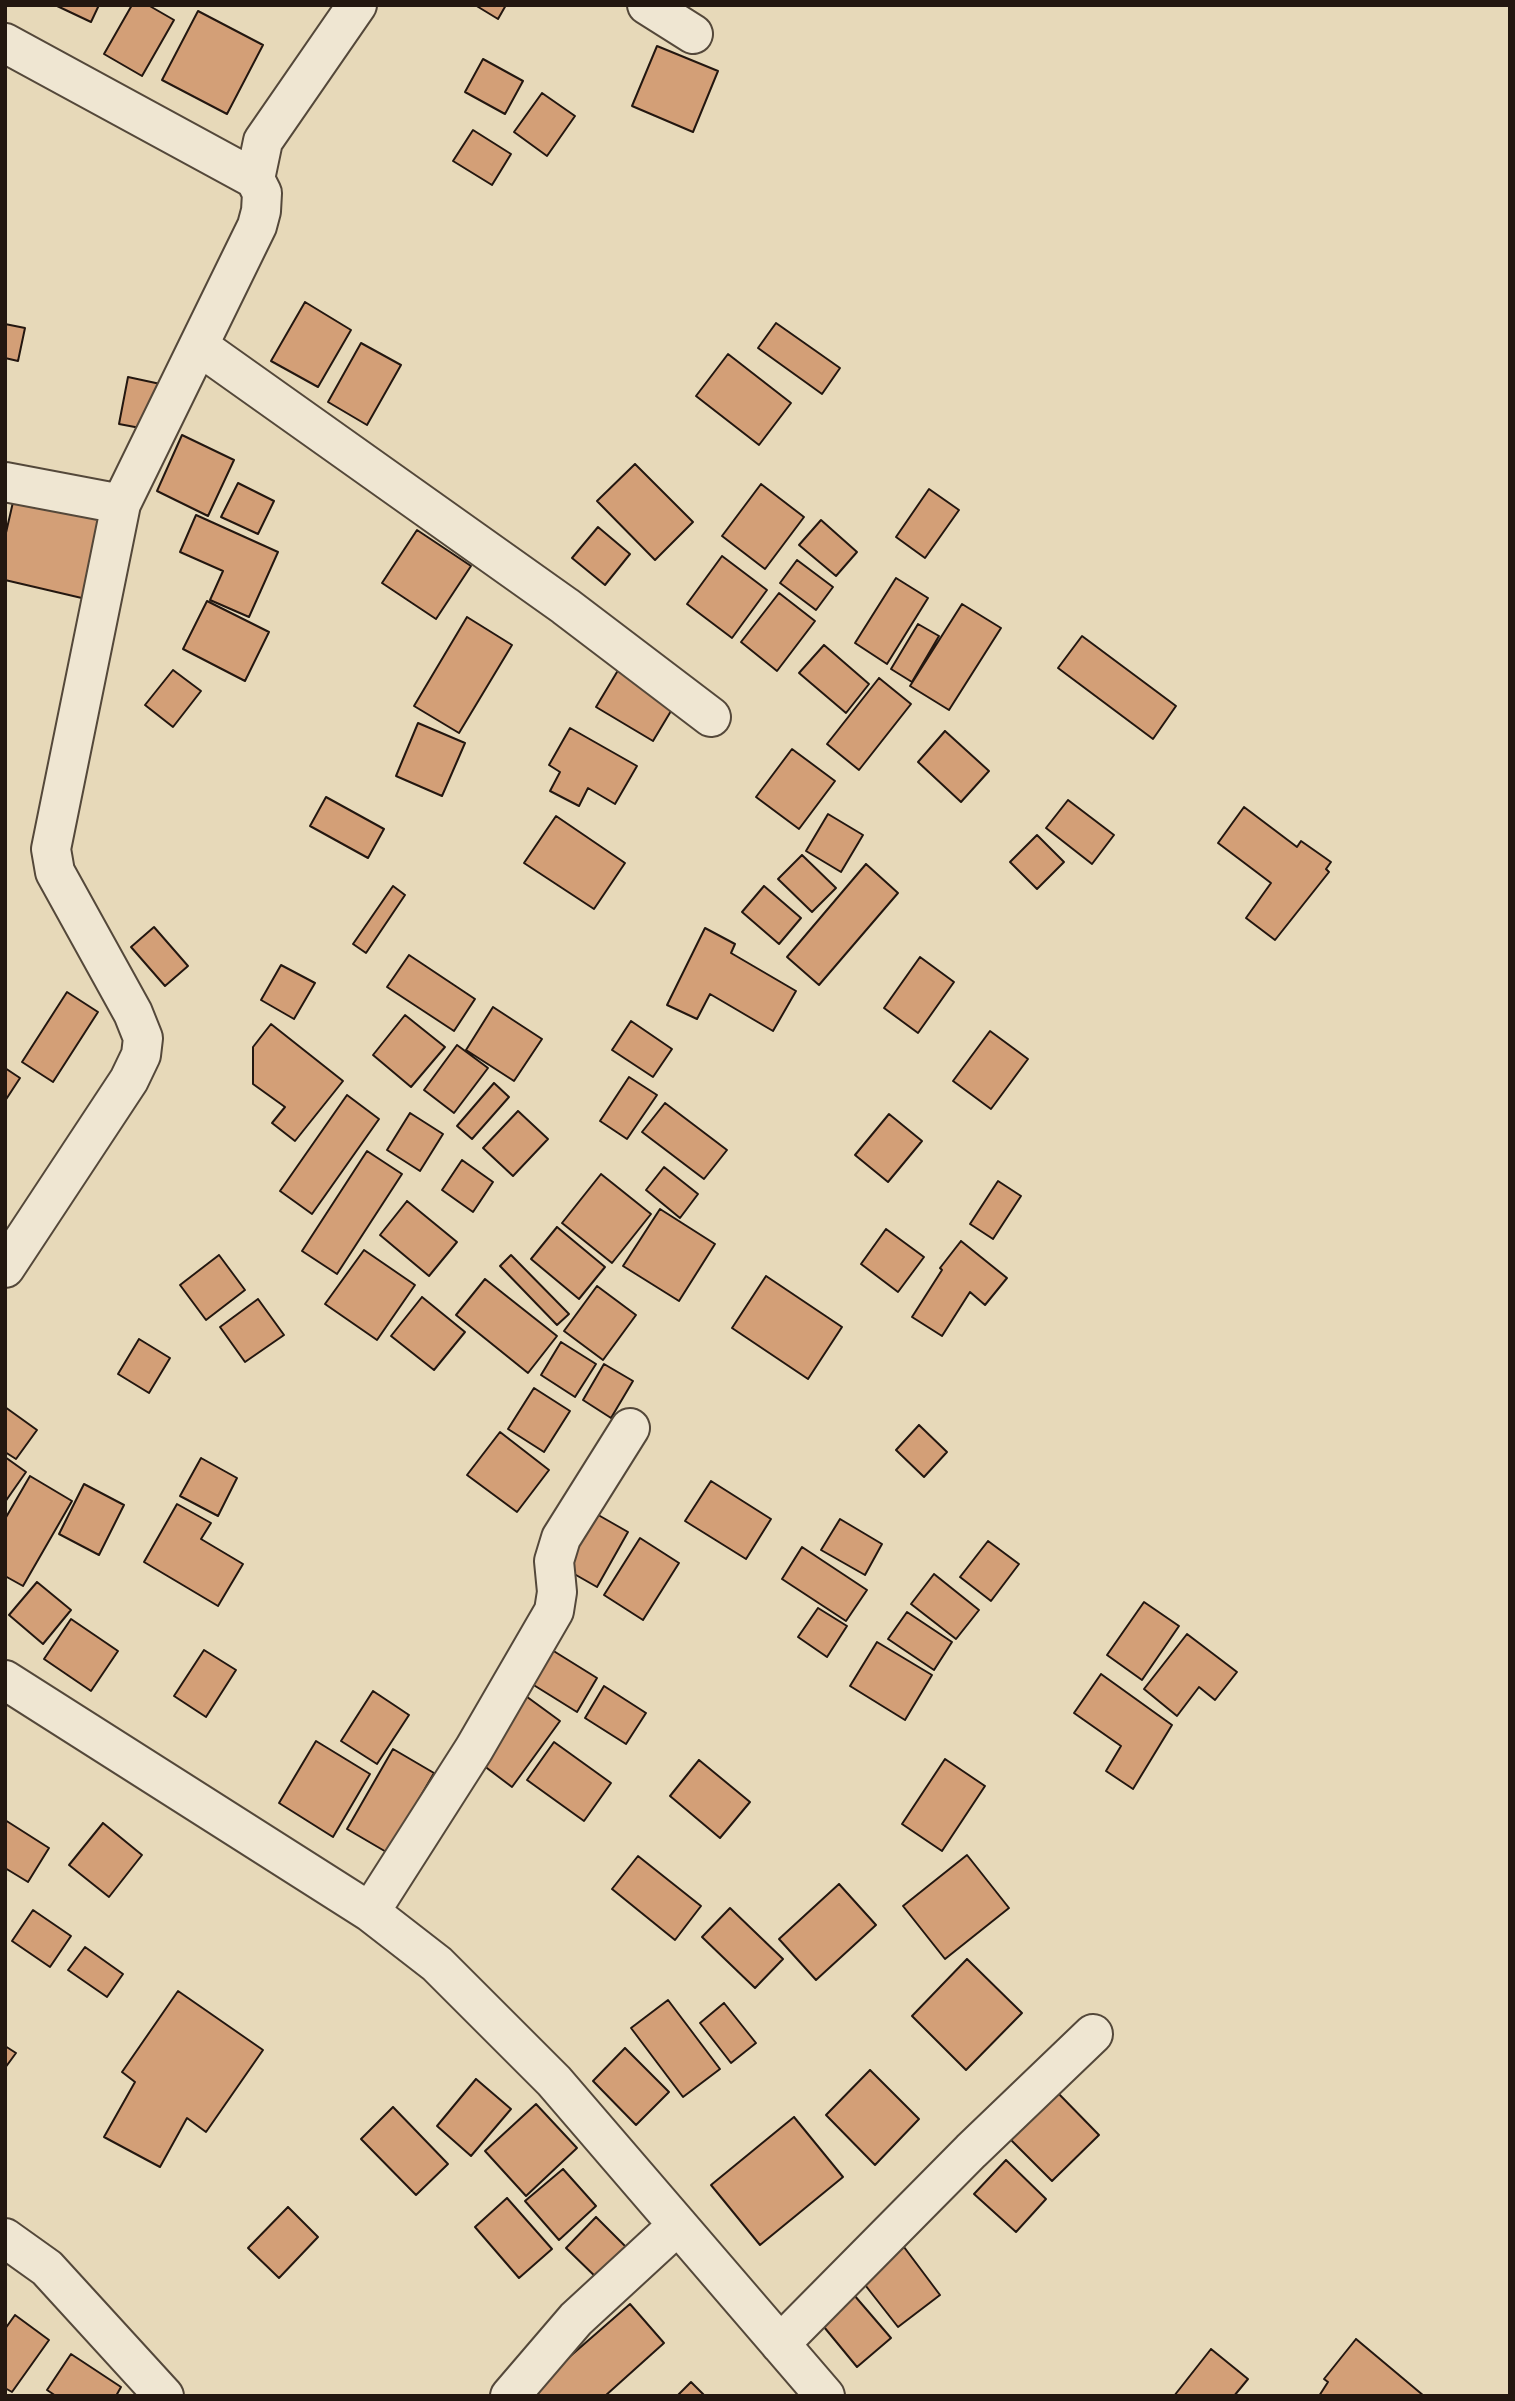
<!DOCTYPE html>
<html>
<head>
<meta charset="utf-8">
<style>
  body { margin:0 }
  #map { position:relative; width:1515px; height:2401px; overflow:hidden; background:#e7d9b9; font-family:"IM FELL Great Primer",serif }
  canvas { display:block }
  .frame { position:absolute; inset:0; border:7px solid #231710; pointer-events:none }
</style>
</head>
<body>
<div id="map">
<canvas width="1515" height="2401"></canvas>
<div class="frame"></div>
</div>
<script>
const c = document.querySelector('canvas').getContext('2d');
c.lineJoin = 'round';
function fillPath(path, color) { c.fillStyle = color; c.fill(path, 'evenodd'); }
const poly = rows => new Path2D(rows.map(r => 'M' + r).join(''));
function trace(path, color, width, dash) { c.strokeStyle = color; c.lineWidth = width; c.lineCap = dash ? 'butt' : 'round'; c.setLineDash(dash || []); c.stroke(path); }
const building = poly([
  [55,5,99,5,91,22,55,5],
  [132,5,148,5,174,20,142,76,104,54,132,5],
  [475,5,506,5,498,19,475,5],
  [198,11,263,45,227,114,162,80,198,11],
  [657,46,718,71,693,132,632,106,657,46],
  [483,59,523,81,505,114,465,92,483,59],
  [542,93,575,116,547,156,514,132,542,93],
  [473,130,511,154,492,185,453,161,473,130],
  [305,302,351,330,318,387,271,361,305,302],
  [776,323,840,368,822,394,758,348,776,323],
  [5,324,25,328,18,361,5,358,5,324],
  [361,343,401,365,367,425,328,402,361,343],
  [728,354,791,403,759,445,696,396,728,354],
  [128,377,165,385,156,431,119,424,128,377],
  [182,435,234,460,208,516,157,491,182,435],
  [635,464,693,522,655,560,597,501,635,464],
  [238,483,274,501,258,534,221,517,238,483],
  [761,484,804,517,765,569,722,536,761,484],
  [16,489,106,510,86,599,5,580,5,537,16,489],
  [929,489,959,510,925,558,896,537,929,489],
  [196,515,278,552,249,617,210,600,223,571,180,552,196,515],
  [821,520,857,552,836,576,799,545,821,520],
  [598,527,630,554,605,585,572,558,598,527],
  [417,530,471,566,436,619,382,583,417,530],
  [722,556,767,590,732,638,687,604,722,556],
  [797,560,833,587,816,610,780,583,797,560],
  [896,578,928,598,887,664,855,643,896,578],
  [779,593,815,621,777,671,741,642,779,593],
  [207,601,269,632,245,681,183,649,207,601],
  [962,604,1001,628,949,710,910,686,962,604],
  [467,617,512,645,459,733,414,706,467,617],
  [918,624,939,636,912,682,891,669,918,624],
  [1082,636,1176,706,1153,739,1058,668,1082,636],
  [824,645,869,684,846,713,799,673,824,645],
  [620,667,677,701,653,741,596,707,620,667],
  [173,670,201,691,173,727,145,705,173,670],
  [879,678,911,704,859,770,827,744,879,678],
  [418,723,465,743,442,796,396,776,418,723],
  [570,728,637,766,615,804,588,788,579,806,550,791,560,772,549,765,570,728],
  [945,731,989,771,961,802,918,762,945,731],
  [792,749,835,781,799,829,756,797,792,749],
  [326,797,384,829,368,858,310,826,326,797],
  [1068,800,1114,835,1092,864,1046,828,1068,800],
  [1244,807,1297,847,1301,841,1331,862,1326,869,1329,872,1275,940,1246,918,1271,883,1218,843,1244,807],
  [828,814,863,835,841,872,806,851,828,814],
  [556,816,625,863,594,909,524,863,556,816],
  [1037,835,1064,862,1037,889,1010,862,1037,835],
  [802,855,836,888,812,912,778,879,802,855],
  [866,864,898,893,819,985,787,957,866,864],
  [393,886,405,895,366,953,353,944,393,886],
  [764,886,801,918,779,944,742,912,764,886],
  [154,927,188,966,165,986,131,947,154,927],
  [705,928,735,944,731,953,796,991,773,1031,710,994,697,1019,667,1005,705,928],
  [409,955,475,999,454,1031,387,987,409,955],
  [920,957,954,982,918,1033,884,1008,920,957],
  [281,965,315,983,294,1019,261,1000,281,965],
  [67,992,98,1012,53,1082,22,1062,67,992],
  [493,1007,542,1039,514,1081,466,1050,493,1007],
  [405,1015,445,1047,411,1087,373,1055,405,1015],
  [631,1021,672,1049,653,1077,612,1050,631,1021],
  [271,1024,343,1081,295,1141,272,1123,285,1107,253,1084,253,1047,271,1024],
  [990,1031,1028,1059,991,1109,953,1081,990,1031],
  [457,1045,488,1068,454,1113,424,1090,457,1045],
  [5,1068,20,1078,5,1101,5,1068],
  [629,1077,657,1095,627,1139,600,1121,629,1077],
  [494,1083,509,1097,472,1139,457,1126,494,1083],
  [347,1095,379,1119,312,1214,280,1191,347,1095],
  [665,1103,727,1150,704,1179,642,1132,665,1103],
  [518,1111,548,1139,513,1176,483,1148,518,1111],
  [410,1113,443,1134,420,1171,387,1150,410,1113],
  [889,1114,922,1141,888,1182,855,1155,889,1114],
  [367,1151,402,1174,337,1274,302,1251,367,1151],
  [462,1160,493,1182,473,1212,442,1190,462,1160],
  [664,1167,698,1194,680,1218,646,1190,664,1167],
  [601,1174,651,1214,612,1263,562,1223,601,1174],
  [998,1181,1021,1196,993,1239,970,1224,998,1181],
  [407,1201,457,1242,429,1276,380,1235,407,1201],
  [660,1209,715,1244,679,1301,623,1266,660,1209],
  [557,1227,605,1267,579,1299,531,1259,557,1227],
  [886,1229,924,1257,898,1292,861,1264,886,1229],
  [961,1241,1007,1278,985,1305,970,1292,942,1336,912,1317,942,1270,940,1268,961,1241],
  [364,1250,415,1285,377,1340,325,1304,364,1250],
  [219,1255,245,1290,206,1320,180,1285,219,1255],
  [511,1255,569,1314,557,1325,500,1266,511,1255],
  [766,1276,842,1327,808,1379,732,1328,766,1276],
  [485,1279,557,1336,528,1373,456,1315,485,1279],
  [597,1286,636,1315,603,1360,564,1331,597,1286],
  [422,1297,465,1332,434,1370,391,1336,422,1297],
  [258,1299,284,1335,245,1362,220,1327,258,1299],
  [139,1339,170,1358,149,1393,118,1374,139,1339],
  [561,1342,596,1364,575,1397,541,1375,561,1342],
  [604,1364,633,1381,611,1418,583,1400,604,1364],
  [534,1388,570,1411,544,1452,508,1429,534,1388],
  [5,1407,37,1430,16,1459,5,1452,5,1407],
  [919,1425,947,1452,924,1477,896,1450,919,1425],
  [500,1432,549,1470,517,1512,467,1475,500,1432],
  [5,1457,26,1472,5,1502,5,1457],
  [201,1458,237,1478,218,1516,180,1496,201,1458],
  [30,1476,72,1501,23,1586,5,1576,5,1519,30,1476],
  [711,1481,771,1519,746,1559,685,1521,711,1481],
  [84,1484,124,1505,99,1555,59,1534,84,1484],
  [177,1504,211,1523,201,1539,243,1564,218,1606,144,1562,177,1504],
  [593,1512,628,1532,597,1587,562,1567,593,1512],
  [840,1519,882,1544,865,1575,821,1550,840,1519],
  [640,1538,679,1563,643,1620,604,1595,640,1538],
  [988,1541,1019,1564,991,1601,960,1577,988,1541],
  [802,1547,867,1590,846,1621,782,1579,802,1547],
  [934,1574,979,1610,956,1639,911,1604,934,1574],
  [37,1582,71,1610,43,1644,9,1615,37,1582],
  [1144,1602,1179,1626,1142,1680,1107,1655,1144,1602],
  [818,1608,847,1626,827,1657,798,1637,818,1608],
  [907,1612,952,1642,934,1670,888,1639,907,1612],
  [71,1619,118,1651,91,1691,44,1659,71,1619],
  [1187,1634,1237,1672,1215,1700,1199,1687,1177,1716,1144,1689,1187,1634],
  [877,1642,932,1675,905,1720,850,1686,877,1642],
  [204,1650,236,1670,206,1717,174,1696,204,1650],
  [552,1650,597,1678,577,1712,532,1684,552,1650],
  [1101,1674,1172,1725,1133,1789,1106,1771,1121,1746,1074,1713,1101,1674],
  [604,1686,646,1713,626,1744,585,1718,604,1686],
  [373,1691,409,1715,377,1764,341,1741,373,1691],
  [519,1691,560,1721,512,1787,471,1756,519,1691],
  [316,1741,370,1774,333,1837,279,1803,316,1741],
  [554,1742,611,1783,584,1821,527,1780,554,1742],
  [393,1749,434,1773,388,1853,347,1829,393,1749],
  [945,1759,985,1786,942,1851,902,1824,945,1759],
  [699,1760,750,1802,720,1838,670,1796,699,1760],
  [5,1820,49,1848,28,1882,5,1868,5,1820],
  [103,1823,142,1855,109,1897,69,1865,103,1823],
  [967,1855,1009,1908,945,1959,903,1906,967,1855],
  [638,1856,701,1906,675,1940,612,1889,638,1856],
  [839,1884,876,1925,816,1980,779,1939,839,1884],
  [730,1908,783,1959,755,1988,702,1937,730,1908],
  [33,1910,71,1936,50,1967,12,1941,33,1910],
  [85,1947,123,1974,107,1997,68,1970,85,1947],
  [967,1959,1022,2013,966,2070,912,2016,967,1959],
  [178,1991,263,2050,206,2132,187,2118,160,2167,104,2137,135,2082,122,2072,178,1991],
  [668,2000,720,2069,683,2097,631,2028,668,2000],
  [724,2003,756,2043,731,2063,700,2023,724,2003],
  [5,2046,16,2053,5,2068,5,2046],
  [625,2048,669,2092,636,2125,593,2081,625,2048],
  [870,2070,919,2119,875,2165,826,2115,870,2070],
  [476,2079,511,2109,471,2156,437,2126,476,2079],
  [1055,2090,1099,2135,1052,2181,1008,2137,1055,2090],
  [536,2104,577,2148,526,2196,485,2151,536,2104],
  [393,2107,448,2164,416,2195,361,2139,393,2107],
  [794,2117,843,2177,760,2245,711,2185,794,2117],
  [1006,2160,1046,2199,1016,2232,974,2194,1006,2160],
  [563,2169,596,2206,559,2240,525,2201,563,2169],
  [507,2198,552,2249,519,2278,475,2227,507,2198],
  [288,2207,318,2237,279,2278,248,2248,288,2207],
  [596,2217,632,2253,602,2283,566,2248,596,2217],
  [904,2247,940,2295,898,2327,862,2281,904,2247],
  [848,2288,891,2338,857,2367,815,2316,848,2288],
  [630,2304,664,2343,605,2396,531,2396,567,2359,630,2304],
  [15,2315,49,2340,12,2392,5,2388,5,2329,15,2315],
  [1356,2339,1424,2396,1319,2396,1328,2382,1324,2379,1356,2339],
  [1211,2349,1248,2379,1234,2396,1174,2396,1211,2349],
  [71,2354,121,2387,116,2396,56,2396,47,2390,71,2354],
  [691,2382,705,2396,677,2396,691,2382]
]);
const minor = poly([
  [647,5,693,34],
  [5,43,255,179],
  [199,346,565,606,711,717],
  [5,482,121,504],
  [5,1268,129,1080,141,1055,143,1038,133,1013,55,872,51,849,121,504,257,226,261,211,262,193,255,179,263,141,357,5],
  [5,1680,370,1912,437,1964,554,2081,825,2396],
  [370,1912,474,1749,554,1611,557,1592,554,1561,561,1538,630,1428],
  [5,2238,47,2268,164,2396],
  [780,2344,971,2151,1093,2034],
  [510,2396,576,2319,678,2225]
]);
fillPath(building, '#d39f77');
trace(building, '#231710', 2);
trace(minor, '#54483a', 42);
trace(minor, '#efe6d2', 38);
</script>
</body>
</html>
